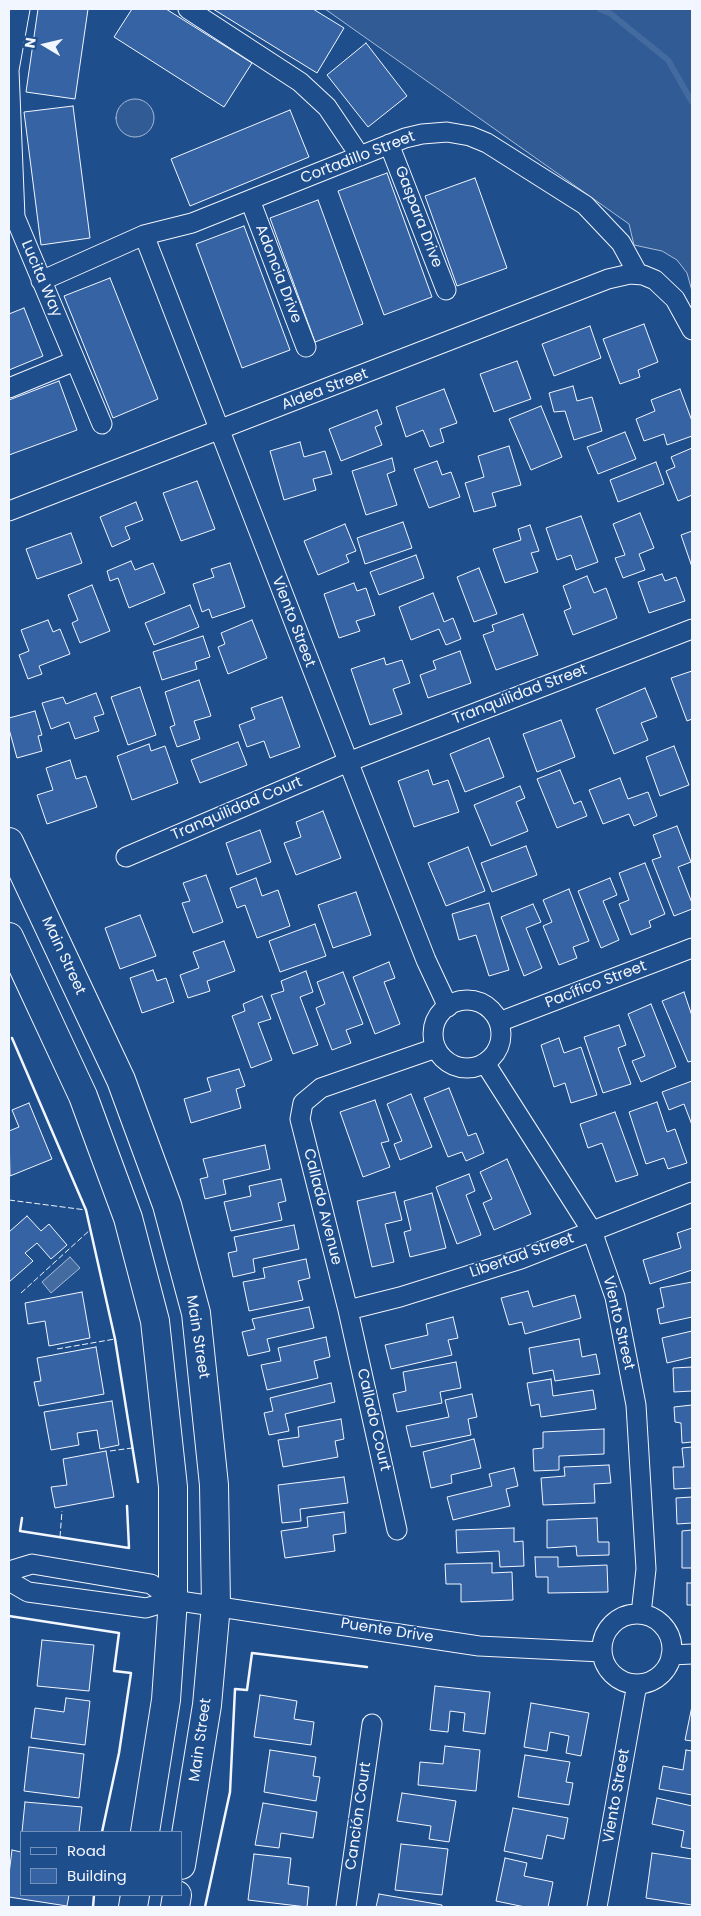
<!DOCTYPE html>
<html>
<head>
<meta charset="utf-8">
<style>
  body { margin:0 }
  #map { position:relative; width:701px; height:1916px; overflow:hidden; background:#1f4e8c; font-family:Poppins,sans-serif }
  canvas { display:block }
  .frame { position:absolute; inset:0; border:10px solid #f2f6ff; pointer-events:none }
  .legend { position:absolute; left:20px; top:1831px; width:162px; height:65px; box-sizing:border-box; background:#1f4e8c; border:1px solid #7391ba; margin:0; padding:6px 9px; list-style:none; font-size:15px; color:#f2f6ff }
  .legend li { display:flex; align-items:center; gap:10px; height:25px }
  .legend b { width:25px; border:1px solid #7391ba }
  .north { position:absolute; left:20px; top:20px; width:50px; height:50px; -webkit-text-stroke:4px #1f4e8c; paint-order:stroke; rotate:279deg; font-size:14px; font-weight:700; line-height:20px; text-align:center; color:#f2f6ff }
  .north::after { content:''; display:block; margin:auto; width:18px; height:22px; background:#f2f6ff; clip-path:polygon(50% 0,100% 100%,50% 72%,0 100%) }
</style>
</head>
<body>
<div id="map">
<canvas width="701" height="1916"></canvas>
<div class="frame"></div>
<ul class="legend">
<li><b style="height:6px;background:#1f4e8c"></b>Road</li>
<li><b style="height:14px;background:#3563a3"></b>Building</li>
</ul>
<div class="north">N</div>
</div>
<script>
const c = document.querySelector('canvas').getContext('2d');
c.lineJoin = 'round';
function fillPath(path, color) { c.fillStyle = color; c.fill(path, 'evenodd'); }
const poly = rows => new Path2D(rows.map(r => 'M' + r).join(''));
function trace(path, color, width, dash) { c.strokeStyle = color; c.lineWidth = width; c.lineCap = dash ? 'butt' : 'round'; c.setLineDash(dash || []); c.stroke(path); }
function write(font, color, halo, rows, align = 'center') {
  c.font = font + ' Poppins,sans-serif'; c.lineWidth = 4; c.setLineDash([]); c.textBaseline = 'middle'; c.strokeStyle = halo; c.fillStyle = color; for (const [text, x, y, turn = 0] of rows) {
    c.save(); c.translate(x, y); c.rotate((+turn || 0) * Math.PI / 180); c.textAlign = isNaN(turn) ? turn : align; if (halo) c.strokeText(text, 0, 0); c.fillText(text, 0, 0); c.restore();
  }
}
const built = poly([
  [325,9,692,9,692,291,687,273,677,260,662,251,634,245,629,224,325,9],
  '116 118a19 19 0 1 1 38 0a19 19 0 1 1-38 0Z'
]);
const water = poly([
  [70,1257,80,1268,51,1293,42,1282,70,1257]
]);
const stream = poly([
  [600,9,611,14,668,60,692,102]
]);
const building = poly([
  [38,9,88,9,75,99,26,92,38,9],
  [132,9,166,9,252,63,224,107,114,37,132,9],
  [213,9,313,9,344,28,317,73,213,9],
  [366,43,407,96,368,127,327,75,366,43],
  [73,106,90,238,41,245,24,112,73,106],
  [290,110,309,157,190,206,171,159,290,110],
  [387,173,432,297,384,315,338,191,387,173],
  [475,178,507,268,457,286,425,196,475,178],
  [318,200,363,324,315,342,270,218,318,200],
  [244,226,290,350,242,368,196,244,244,226],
  [110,278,158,399,113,418,64,296,110,278],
  [24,308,43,356,9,370,9,314,24,308],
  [644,324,658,362,638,370,640,377,620,384,603,339,644,324],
  [590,326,601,358,554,376,542,344,590,326],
  [517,361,531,399,494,412,480,374,517,361],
  [59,381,77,430,9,455,9,400,59,381],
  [573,386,577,401,592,397,602,431,574,440,565,411,554,412,549,393,573,386],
  [444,389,457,423,440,429,444,442,430,447,423,430,406,437,396,407,444,389],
  [680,389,692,421,692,436,667,445,664,434,644,441,636,419,655,411,651,400,680,389],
  [541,406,562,457,531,470,509,419,541,406],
  [377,410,382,424,375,427,382,445,341,461,329,429,377,410],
  [625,432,636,459,598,474,587,447,625,432],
  [300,442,304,457,325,451,332,474,313,479,316,490,284,500,270,451,300,442],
  [509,446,521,485,492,493,496,506,474,512,465,483,484,477,478,456,509,446],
  [692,448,692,495,678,501,666,471,675,467,671,457,692,448],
  [392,458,395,471,387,474,397,505,366,515,352,471,392,458],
  [437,461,442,475,451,472,460,497,429,508,414,469,437,461],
  [656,462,664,484,618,502,610,480,656,462],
  [197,481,215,529,181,541,163,493,197,481],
  [136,502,143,520,125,527,130,539,112,547,100,517,136,502],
  [640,513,654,548,639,554,645,570,623,578,615,558,625,555,613,524,640,513],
  [581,516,598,562,576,570,571,555,557,560,546,528,581,516],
  [403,522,412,548,365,564,357,538,403,522],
  [345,524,356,551,346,555,349,562,318,575,304,541,345,524],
  [530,525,539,551,531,553,538,572,505,583,493,549,521,540,518,529,530,525],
  [692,531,692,567,681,535,692,531],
  [71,533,82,563,37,579,26,549,71,533],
  [416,555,424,578,379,595,370,572,416,555],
  [131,561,135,570,153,563,165,593,129,608,118,578,110,581,107,571,131,561],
  [230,563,245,607,212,618,209,609,202,612,193,584,214,577,211,569,230,563],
  [479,568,497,614,474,622,457,577,479,568],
  [662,574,665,581,676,577,685,601,649,613,638,582,662,574],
  [587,576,594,593,606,588,617,618,573,635,564,611,571,608,563,586,587,576],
  [354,583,357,591,366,588,375,615,356,621,360,631,339,638,324,594,354,583],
  [92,585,110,631,80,643,72,623,78,620,68,595,92,585],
  [433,593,444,622,453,618,461,639,446,645,439,629,411,640,399,607,433,593],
  [190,605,199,627,154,645,145,623,190,605],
  [523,614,538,655,496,670,483,635,494,631,492,625,523,614],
  [48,620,53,632,60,629,70,654,39,666,42,674,28,679,19,655,29,651,21,630,48,620],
  [252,620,267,658,228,674,218,647,225,644,221,633,252,620],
  [203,636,210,657,195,662,197,669,162,680,153,652,203,636],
  [460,651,471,683,428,698,420,675,436,669,433,661,460,651],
  [384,658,386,665,402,660,410,683,393,689,402,714,370,725,351,669,384,658],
  [692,671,692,719,687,721,671,678,692,671],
  [199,680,211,716,194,721,200,739,177,747,170,727,175,725,165,692,199,680],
  [140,687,156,735,128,745,111,697,140,687],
  [645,688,657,717,641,723,648,740,614,754,596,709,645,688],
  [96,693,104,714,94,717,99,731,75,739,69,722,51,729,42,703,63,697,66,704,96,693],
  [282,697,300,747,270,758,264,741,247,747,239,725,255,719,251,708,282,697],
  [35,711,42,735,38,736,42,751,17,758,9,729,9,718,35,711],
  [561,720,575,757,537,772,523,734,561,720],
  [489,738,504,777,465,792,450,754,489,738],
  [238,742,247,765,200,783,191,760,238,742],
  [149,744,151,751,165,746,178,783,132,800,117,756,149,744],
  [674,746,689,785,660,796,646,757,674,746],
  [70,760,76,779,86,776,97,807,47,824,37,795,53,790,46,768,70,760],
  [428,770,433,785,448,780,459,812,414,827,398,781,428,770],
  [560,770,574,804,581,801,587,816,557,828,537,779,560,770],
  [620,778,628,799,648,792,657,816,634,826,629,814,603,824,589,790,620,778],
  [520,786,525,798,516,802,528,831,491,846,474,805,520,786],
  [323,811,341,858,296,875,284,843,301,837,296,822,323,811],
  [677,826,691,862,678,867,692,903,692,909,674,916,652,860,661,857,653,835,677,826],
  [260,830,271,862,237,875,226,843,260,830],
  [526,846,537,875,492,892,481,863,526,846],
  [468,847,485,891,446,906,428,863,468,847],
  [645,863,665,914,649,921,651,927,631,935,619,904,629,900,619,873,645,863],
  [206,875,223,922,193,933,182,903,190,901,183,883,206,875],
  [256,878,262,896,278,890,290,926,257,938,245,905,237,908,230,888,256,878],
  [610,878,617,895,603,901,619,940,601,948,578,891,610,878],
  [569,889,589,941,573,947,577,958,559,965,543,926,552,922,543,900,569,889],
  [356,892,371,935,333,948,318,905,356,892],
  [489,903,509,970,489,976,476,935,459,940,452,914,489,903],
  [533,904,541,922,526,928,542,968,524,976,501,917,533,904],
  [140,915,156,956,120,969,105,928,140,915],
  [315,924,326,956,280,972,269,941,315,924],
  [224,941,235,971,207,981,210,991,188,998,180,975,199,968,193,952,224,941],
  [389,962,395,978,384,982,400,1024,375,1034,353,977,389,962],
  [153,970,157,981,166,978,174,1002,142,1013,130,978,153,970],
  [306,971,313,992,300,997,318,1045,293,1054,271,995,284,991,281,981,306,971],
  [343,972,363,1024,346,1030,351,1043,332,1050,316,1008,325,1004,317,982,343,972],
  [684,992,692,1016,692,1061,688,1062,662,1001,684,992],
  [262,996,271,1019,258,1023,272,1060,251,1068,232,1016,245,1011,243,1004,262,996],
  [651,1004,676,1067,641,1082,632,1061,645,1056,628,1014,651,1004],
  [619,1025,626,1045,618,1048,631,1084,603,1093,584,1037,619,1025],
  [559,1038,564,1053,581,1047,597,1095,571,1103,565,1083,554,1087,541,1045,559,1038],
  [239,1069,245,1086,236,1089,241,1108,191,1123,184,1099,211,1091,207,1078,239,1069],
  [692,1081,692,1125,684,1104,669,1110,662,1092,692,1081],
  [449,1088,468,1136,476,1133,484,1153,466,1161,462,1152,448,1157,424,1098,449,1088],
  [411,1094,432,1147,400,1160,394,1144,402,1141,387,1104,411,1094],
  [375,1100,389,1141,381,1143,390,1167,363,1177,340,1112,375,1100],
  [657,1102,667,1132,675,1129,687,1163,668,1169,664,1158,646,1164,629,1112,657,1102],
  [29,1103,52,1159,10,1176,9,1131,19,1127,12,1110,29,1103],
  [615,1112,638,1175,616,1182,602,1143,588,1148,580,1124,615,1112],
  [265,1145,270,1169,223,1180,226,1194,205,1199,200,1179,208,1177,203,1159,265,1145],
  [507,1159,531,1214,494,1230,483,1203,492,1199,480,1172,507,1159],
  [469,1174,475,1191,466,1195,481,1235,457,1244,436,1187,469,1174],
  [281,1179,286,1201,278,1203,282,1220,231,1231,224,1202,251,1196,249,1186,281,1179],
  [395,1192,402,1220,385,1224,394,1262,372,1267,357,1201,395,1192],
  [432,1193,446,1248,410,1257,404,1232,411,1230,404,1201,432,1193],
  [27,1216,41,1231,49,1224,67,1245,51,1259,37,1243,25,1253,33,1261,9,1282,9,1232,27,1216],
  [294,1225,299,1249,253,1259,255,1272,233,1277,228,1253,237,1251,234,1237,294,1225],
  [692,1228,692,1270,650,1284,643,1260,681,1248,677,1233,692,1228],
  [306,1259,310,1278,298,1281,303,1300,249,1311,243,1282,265,1278,263,1268,306,1259],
  [692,1282,692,1317,660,1324,657,1309,664,1307,660,1288,692,1282],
  [528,1291,533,1307,575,1295,581,1318,525,1334,522,1322,509,1325,501,1298,528,1291],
  [82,1292,90,1338,49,1346,45,1321,28,1324,25,1303,82,1292],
  [309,1307,314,1328,267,1339,270,1351,248,1356,242,1332,255,1329,252,1319,309,1307],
  [453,1317,458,1338,448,1340,452,1355,391,1369,385,1345,428,1335,426,1324,453,1317],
  [692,1331,692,1357,667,1363,662,1338,692,1331],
  [326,1337,330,1357,314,1361,318,1378,267,1390,261,1365,281,1361,278,1348,326,1337],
  [579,1339,582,1357,596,1354,600,1374,555,1381,553,1370,533,1374,529,1348,579,1339],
  [96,1347,104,1394,39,1406,34,1382,41,1381,37,1358,96,1347],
  [456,1362,461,1388,440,1392,442,1403,397,1412,393,1394,406,1391,403,1372,456,1362],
  [692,1367,692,1391,674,1392,673,1368,692,1367],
  [551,1379,553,1396,593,1390,596,1409,541,1417,539,1404,531,1406,527,1383,551,1379],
  [331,1383,335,1402,285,1414,289,1431,269,1435,264,1413,273,1411,270,1398,331,1383],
  [472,1394,477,1417,468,1419,471,1435,411,1447,406,1426,449,1417,445,1400,472,1394],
  [112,1401,119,1445,100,1449,97,1430,77,1433,79,1445,51,1450,44,1412,112,1401],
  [692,1405,692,1442,682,1443,681,1423,675,1422,674,1407,692,1405],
  [341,1419,344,1439,335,1441,338,1457,283,1467,278,1440,299,1437,298,1427,341,1419],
  [604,1429,604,1454,559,1456,559,1470,534,1471,533,1449,543,1448,543,1432,604,1429],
  [474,1439,481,1468,451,1475,452,1483,431,1488,423,1452,474,1439],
  [692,1447,692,1488,674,1489,673,1467,684,1467,682,1448,692,1447],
  [106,1451,114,1497,55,1508,51,1487,67,1485,63,1459,106,1451],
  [609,1465,611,1483,594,1484,595,1503,543,1505,541,1478,565,1476,564,1467,609,1465],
  [514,1468,518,1486,506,1489,510,1506,453,1520,447,1497,492,1486,489,1474,514,1468],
  [344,1477,348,1503,300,1509,301,1521,282,1523,278,1485,344,1477],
  [692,1497,692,1523,677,1524,676,1498,692,1497],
  [344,1512,346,1533,333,1535,335,1551,285,1558,281,1531,308,1527,307,1517,344,1512],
  [597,1518,598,1542,609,1542,609,1555,577,1556,576,1546,547,1548,547,1520,597,1518],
  [514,1528,514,1542,523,1541,524,1566,500,1567,499,1551,457,1553,456,1530,514,1528],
  [692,1530,692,1568,682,1568,682,1531,692,1530],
  [535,1557,558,1557,558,1567,607,1565,608,1592,548,1593,548,1577,536,1577,535,1557],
  [492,1563,492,1573,512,1572,513,1600,461,1602,461,1584,446,1584,445,1564,492,1563],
  [687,1583,692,1583,692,1605,687,1605,687,1583],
  [42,1640,94,1645,89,1691,37,1686,42,1640],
  [435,1686,490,1692,485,1734,463,1731,465,1713,450,1711,448,1732,430,1730,435,1686],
  [260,1695,297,1701,294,1719,314,1722,311,1745,254,1737,260,1695],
  [66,1698,90,1701,85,1745,31,1738,35,1708,64,1712,66,1698],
  [531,1703,589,1713,581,1756,566,1753,569,1736,550,1732,547,1751,524,1747,531,1703],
  [692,1706,692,1741,685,1740,692,1706],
  [445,1746,480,1750,476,1791,418,1785,420,1762,443,1764,445,1746],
  [29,1747,84,1754,79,1798,24,1791,29,1747],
  [270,1750,316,1757,313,1776,320,1777,316,1801,264,1792,270,1750],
  [686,1750,692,1751,692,1795,659,1789,663,1766,683,1770,686,1750],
  [525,1755,570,1762,566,1782,573,1783,569,1805,518,1797,525,1755],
  [402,1793,456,1801,449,1842,429,1839,431,1826,397,1821,402,1793],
  [657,1798,692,1806,692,1849,681,1847,684,1831,652,1824,657,1798],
  [25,1802,82,1807,79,1832,22,1832,25,1802],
  [263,1803,317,1812,313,1838,281,1833,279,1848,255,1845,263,1803],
  [513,1808,568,1818,564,1839,547,1835,542,1859,504,1851,513,1808],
  [401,1844,448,1849,442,1895,395,1890,401,1844],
  [12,1850,21,1852,21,1895,69,1895,67,1906,9,1897,9,1874,12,1850],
  [652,1853,692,1859,692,1905,646,1898,652,1853],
  [254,1854,291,1858,288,1884,309,1887,307,1907,248,1900,254,1854],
  [505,1858,527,1863,524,1876,553,1882,548,1907,525,1907,496,1901,505,1858],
  [379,1894,442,1905,442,1907,376,1907,379,1894]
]);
const street = poly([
  [20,9,9,70,15,217,102,424],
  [188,9,300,82,327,107,360,156],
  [389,144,446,290],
  [250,200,306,347],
  [144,235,360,792,426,960,448,1007],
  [41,281,144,235,192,223,405,138,422,134,447,132,470,136,487,143,585,205,621,243,638,274],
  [9,388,75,361],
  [9,511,608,279,630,274,643,275,655,280,675,299,692,330],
  [126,857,348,762,692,629],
  '433 1034a34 34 0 1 1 68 0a34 34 0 1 1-68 0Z',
  [499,1022,692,948],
  [485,1063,592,1231,615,1297,636,1405,646,1569,641,1614],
  [348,1310,400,1297,521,1259,692,1192],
  [397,1530,348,1310,300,1119,303,1103,321,1088,436,1048],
  [9,1571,32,1564,151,1584,173,1600],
  [9,1581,28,1592,146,1608,173,1600,479,1646,602,1652],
  '602 1649a35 35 0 1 1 70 0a35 35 0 1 1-70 0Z',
  [671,1655,692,1654],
  [346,1907,372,1724],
  [597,1907,637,1684]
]);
const secondary = poly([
  [9,842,121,1080,167,1205,196,1313,214,1485,216,1605,207,1705,181,1865],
  [9,937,83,1096,128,1218,155,1321,173,1487,173,1600,166,1700,145,1832],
  [133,1907,135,1895],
  [175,1907,177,1895]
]);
const fence = poly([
  [9,1200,86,1210],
  [21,1293,91,1229],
  [57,1349,115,1339],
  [110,1451,132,1448],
  [60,1537,62,1511]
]);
const wall = poly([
  [12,1038,86,1210,115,1339,138,1482],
  [22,1518,20,1531,129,1548,127,1506],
  [9,1616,119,1633,114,1671,131,1673,119,1753,102,1832],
  [93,1907,94,1895],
  [205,1907,230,1792,235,1689,247,1690,252,1653,367,1667]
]);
const streetNames = [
  ["Cortadillo Street",358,158,-21],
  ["Gaspara Drive",418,217,69],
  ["Adoncia Drive",278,274,69],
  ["Lucita Way",41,279,67],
  ["Aldea Street",325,390,-21],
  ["Viento Street",293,622,69],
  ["Tranquilidad Street",520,695,-21],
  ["Tranquilidad Court",237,809,-23],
  ["Main Street",63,956,65],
  ["Pacífico Street",596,985,-21],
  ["Callado Avenue",322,1207,76],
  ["Libertad Street",522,1256,-19],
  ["Viento Street",618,1323,77],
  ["Main Street",197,1337,81],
  ["Callado Court",373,1420,77],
  ["Puente Drive",387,1631,9],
  ["Main Street",201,1740,-82],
  ["Viento Street",617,1796,-80],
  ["Canción Court",359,1816,-82]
];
fillPath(built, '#305b95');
trace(built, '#a8bbd7', 1);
fillPath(water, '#446ba0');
trace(water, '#a8bbd7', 1);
trace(stream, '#446ba0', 6);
fillPath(building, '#3563a3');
trace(building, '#f2f6ff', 1);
trace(street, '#f2f6ff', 21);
trace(secondary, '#f2f6ff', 30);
trace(street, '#1f4e8c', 19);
trace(secondary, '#1f4e8c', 28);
trace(fence, '#f2f6ff', 1, [6, 2.5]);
trace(wall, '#f2f6ff', 2.5);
write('15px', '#f2f6ff', '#1f4e8c', streetNames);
</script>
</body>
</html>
